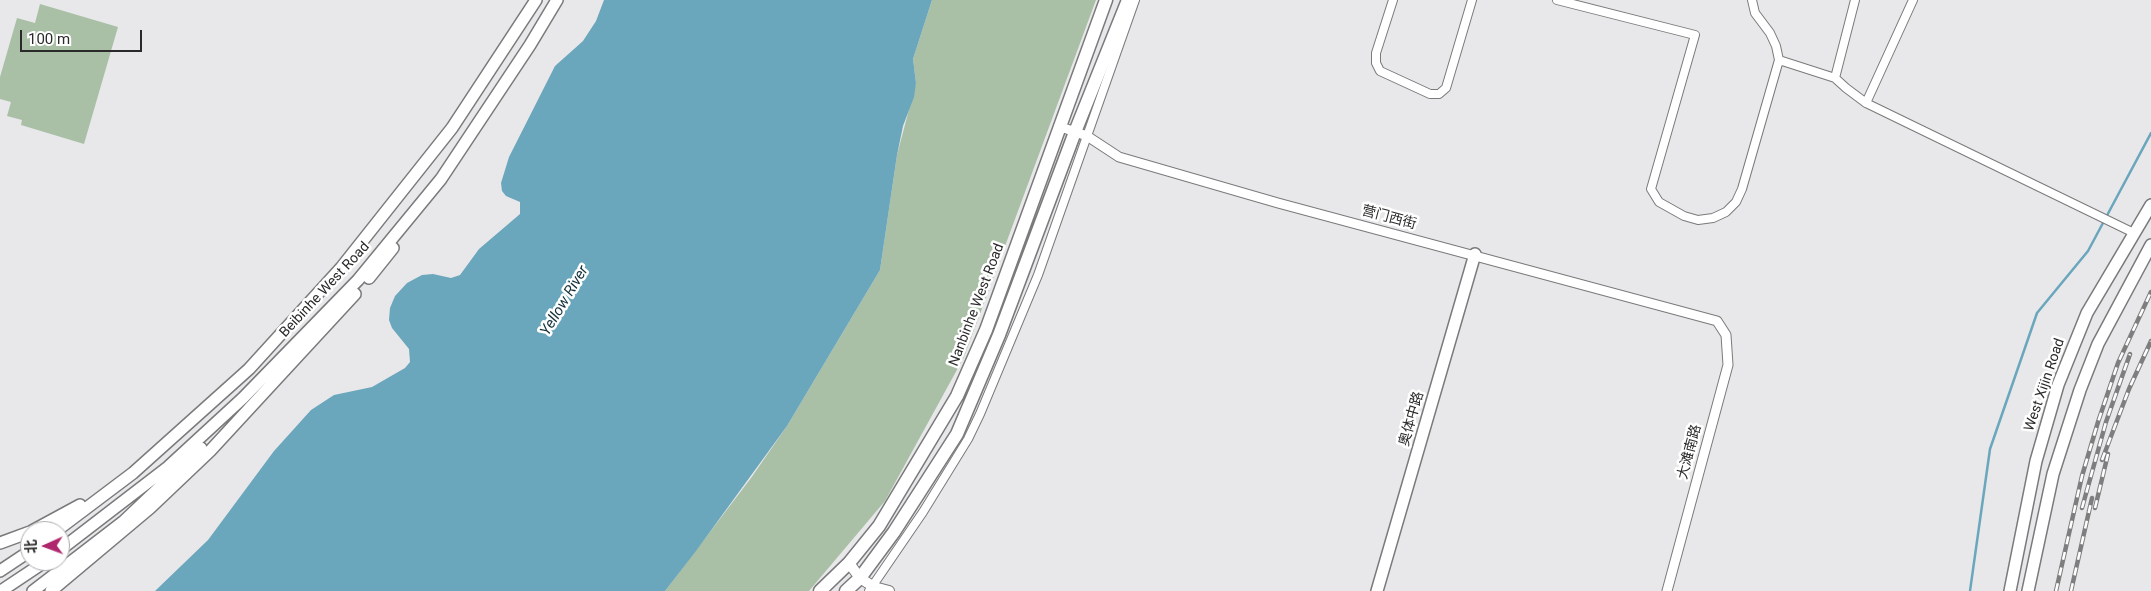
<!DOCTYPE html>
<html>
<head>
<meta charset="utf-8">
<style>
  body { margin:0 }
  #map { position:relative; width:2151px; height:591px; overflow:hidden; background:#e8e8ea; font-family:Roboto,"Noto Sans SC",sans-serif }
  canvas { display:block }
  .north { position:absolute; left:20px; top:521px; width:50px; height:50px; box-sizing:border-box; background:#fff; border:1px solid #aaa; border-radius:50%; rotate:268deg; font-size:14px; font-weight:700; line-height:20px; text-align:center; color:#2a2a2a }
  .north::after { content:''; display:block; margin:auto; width:18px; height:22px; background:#af286d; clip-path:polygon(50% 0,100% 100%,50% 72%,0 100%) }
  .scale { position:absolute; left:20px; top:30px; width:122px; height:22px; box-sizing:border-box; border:2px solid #2a2a2a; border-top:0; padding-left:6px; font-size:15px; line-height:18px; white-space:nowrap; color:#2a2a2a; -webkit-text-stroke:4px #fff; paint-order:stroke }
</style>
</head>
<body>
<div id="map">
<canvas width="2151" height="591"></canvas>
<div class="north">北</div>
<div class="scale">100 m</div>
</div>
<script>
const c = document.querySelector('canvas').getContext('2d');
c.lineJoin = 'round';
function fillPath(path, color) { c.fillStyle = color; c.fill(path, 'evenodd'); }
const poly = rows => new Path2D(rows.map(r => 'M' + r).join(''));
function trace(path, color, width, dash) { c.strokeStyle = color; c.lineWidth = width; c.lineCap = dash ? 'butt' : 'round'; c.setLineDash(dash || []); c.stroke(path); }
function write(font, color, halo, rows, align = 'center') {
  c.font = font + ' Roboto,"Noto Sans SC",sans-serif'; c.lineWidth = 5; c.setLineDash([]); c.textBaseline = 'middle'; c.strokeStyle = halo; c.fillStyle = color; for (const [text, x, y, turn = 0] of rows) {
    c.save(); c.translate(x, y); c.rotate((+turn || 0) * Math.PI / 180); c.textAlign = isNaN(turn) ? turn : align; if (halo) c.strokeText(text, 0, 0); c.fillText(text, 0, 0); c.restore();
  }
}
const green = poly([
  [932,0,1096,0,964,357,885,501,809,591,665,591,751,478,787,426,880,270,897,155,916,83,913,59],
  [40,4,118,27,84,144,21,125,22,120,7,116,11,102,0,99,0,77,17,18,35,23]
]);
const water = poly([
  [604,0,932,0,913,59,916,83,914,97,903,126,897,155,880,270,787,426,696,551,665,591,155,591,208,540,274,451,311,410,334,395,372,387,405,368,410,362,409,349,392,328,389,320,390,308,395,296,407,283,422,275,433,274,451,278,460,275,479,249,520,214,520,202,506,196,502,191,501,183,509,157,555,66,583,41,596,21]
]);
const stream = poly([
  [1970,591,1990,449,2037,313,2088,251,2151,133]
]);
const minor = poly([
  [1393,0,1376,53,1376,63,1380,71,1430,94,1439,94,1446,88,1472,0],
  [1557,0,1695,35,1651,189,1659,202,1684,216,1698,220,1713,218,1726,212,1736,202,1742,189,1779,60,1776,46,1770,33,1755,13,1752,0],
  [1855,0,1835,78,1846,88,1866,103,2134,233],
  [1779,60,1835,78],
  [1866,103,1913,0],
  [869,591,923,512,968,439,980,414,1038,275,1135,0]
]);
const tertiary = poly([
  [1061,127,1087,136,1119,157,1278,203,1717,321,1726,335,1728,365,1667,591]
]);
const secondary = poly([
  [849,563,860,578,874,587,889,591]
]);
const primary = poly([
  [369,278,393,248],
  [32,531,80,505],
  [56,531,133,473,249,369,341,268,452,128,536,0],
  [0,543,30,532],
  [60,550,168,467,243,398,358,280,441,179,530,45,557,0],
  [0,571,30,551],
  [1,591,46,561],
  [33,591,124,521,201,448],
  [51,591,150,508,210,451,355,294],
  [1377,591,1475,254],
  [2010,591,2036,461,2058,385,2087,313,2151,205],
  [2028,591,2053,474,2080,390,2098,344,2151,245]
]);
const trunk = poly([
  [820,591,849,563,879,526,957,396,986,330,1106,0],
  [846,591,860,578,894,532,957,434,999,335,1075,132,1128,0]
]);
const rail = poly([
  [2102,460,2129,389,2151,341],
  [2082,508,2106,422,2130,354],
  [2095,508,2108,454],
  [2056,591,2082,476,2098,422,2118,363,2151,292],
  [2071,591,2092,498]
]);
const streetNames = [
  ["营门西街",1389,218,15],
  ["Beibinhe West Road",325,290,-47],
  ["Nanbinhe West Road",977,305,-69],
  ["West Xijin Road",2045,385,-71],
  ["奥体中路",1412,419,-74],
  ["大滩南路",1690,452,-75]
];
const waterNames = [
  ["Yellow River",565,301,-59]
];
fillPath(green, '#a9c0a6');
fillPath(water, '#6aa6bc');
trace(stream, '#6aa6bc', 2.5);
trace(minor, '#7a7a7c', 10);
trace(tertiary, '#7a7a7c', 11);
trace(secondary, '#7a7a7c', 12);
trace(primary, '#7a7a7c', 14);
trace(trunk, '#7a7a7c', 15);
trace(minor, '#fff', 8);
trace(tertiary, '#fff', 9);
trace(secondary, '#fff', 10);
trace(primary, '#fff', 11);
trace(trunk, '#fff', 12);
trace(rail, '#7e7e7f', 4.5);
trace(rail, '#fff', 2.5, [8]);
write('14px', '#2a2a2a', '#fff', streetNames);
write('italic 15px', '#12303a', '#fff', waterNames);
</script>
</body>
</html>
